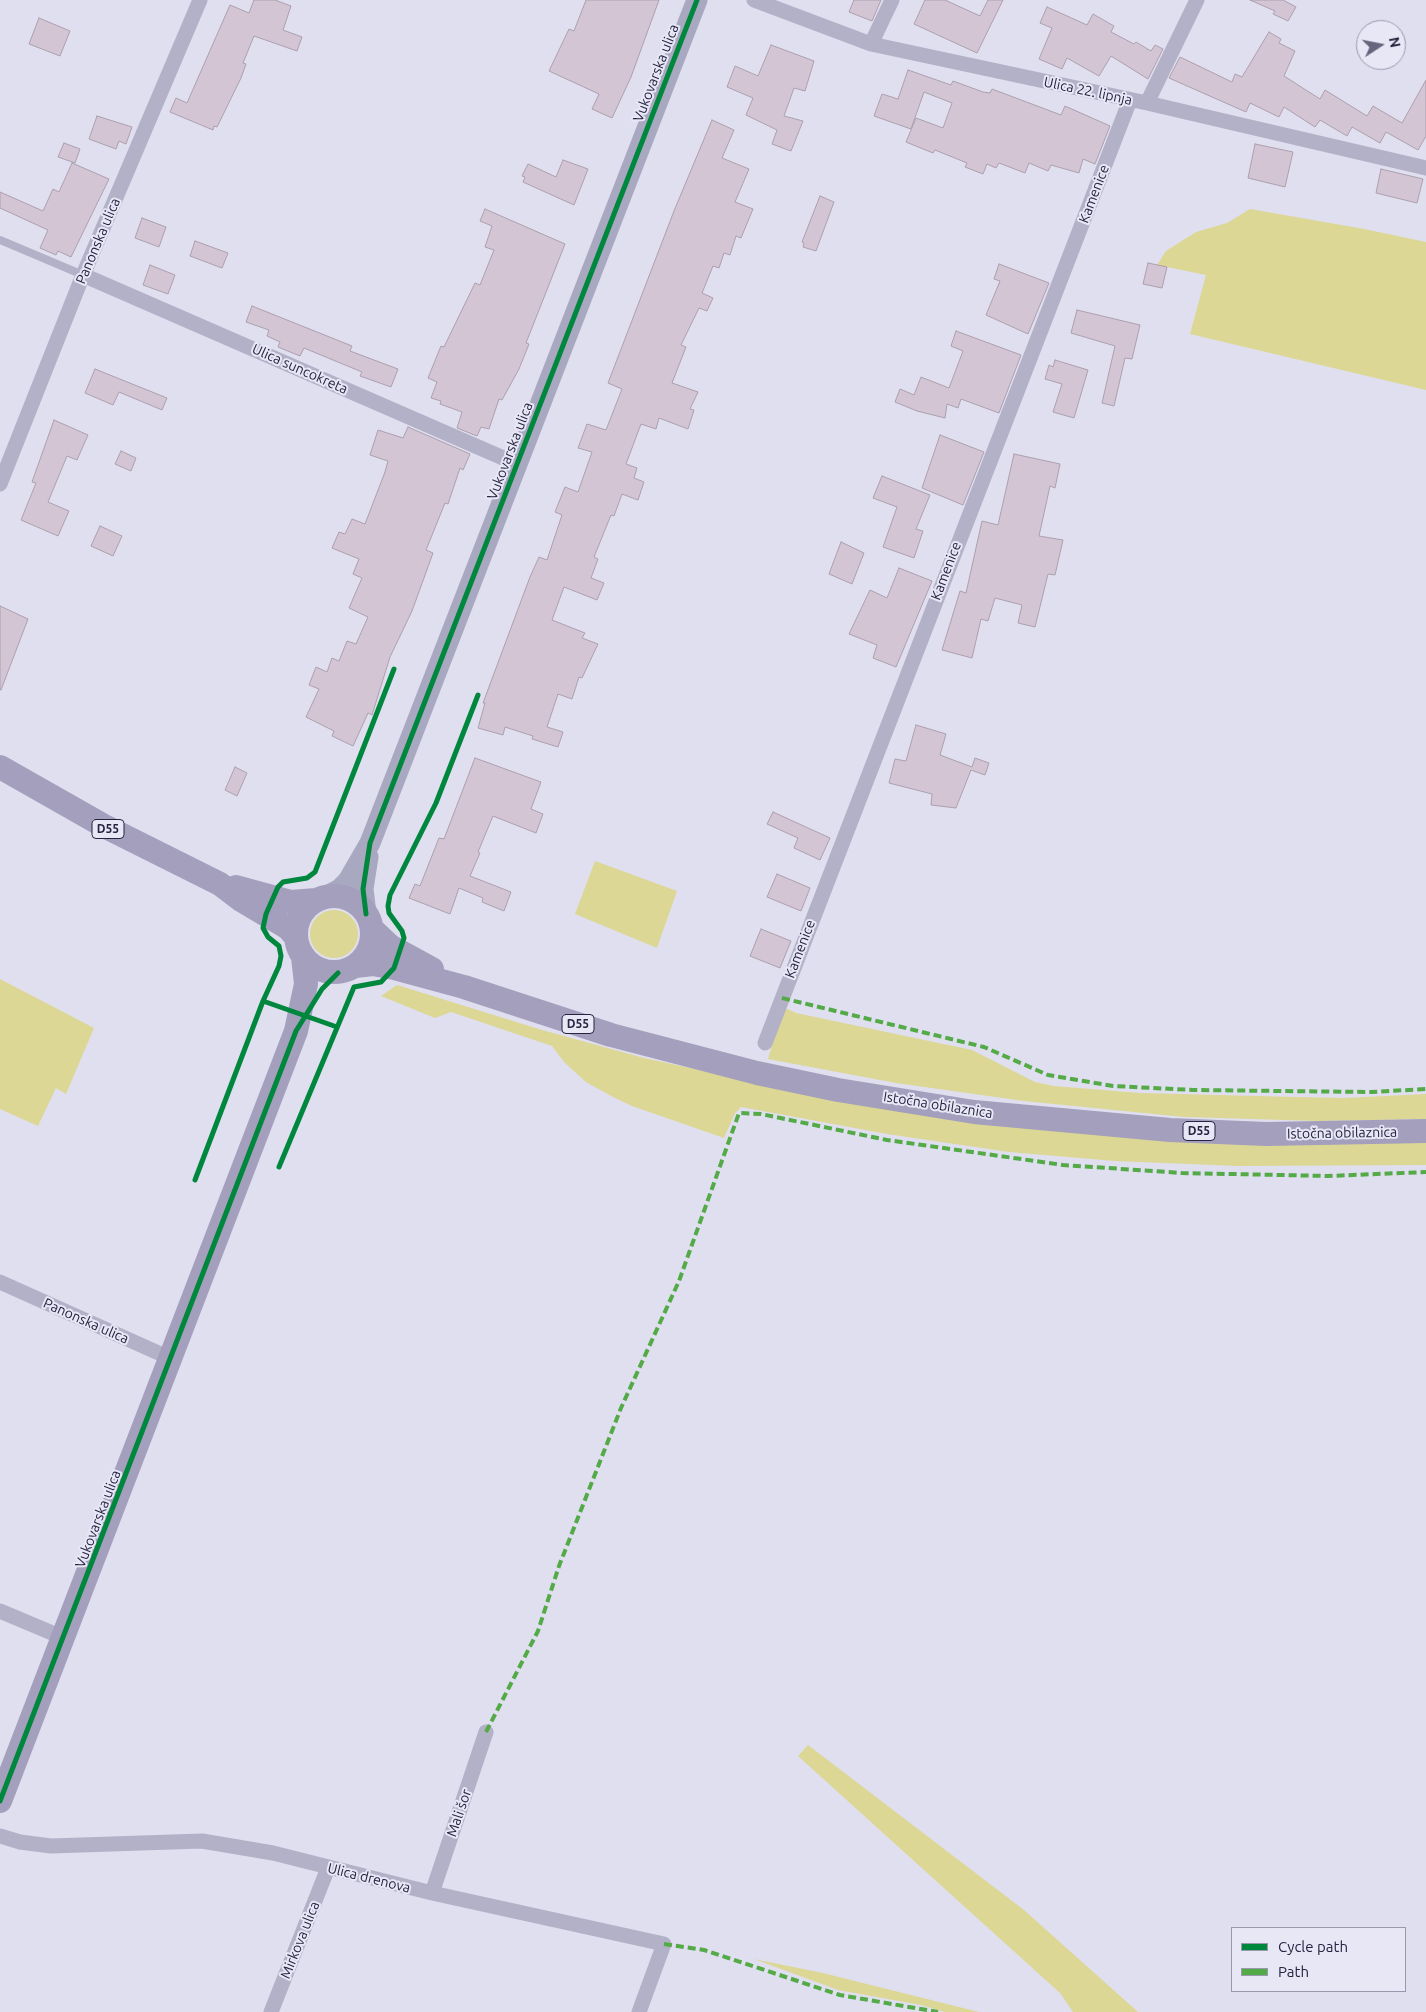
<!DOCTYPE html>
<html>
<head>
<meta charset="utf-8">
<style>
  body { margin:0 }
  #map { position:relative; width:1426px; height:2012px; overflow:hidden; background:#dfdfef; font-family:Ubuntu,sans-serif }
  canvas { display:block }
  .legend { position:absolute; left:1231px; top:1927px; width:175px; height:65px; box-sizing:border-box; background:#e7e7f6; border:1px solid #9999ad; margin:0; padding:6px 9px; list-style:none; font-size:15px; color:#25233f }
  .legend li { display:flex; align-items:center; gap:10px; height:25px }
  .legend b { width:25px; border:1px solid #9999ad }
  .north { position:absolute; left:1356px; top:20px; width:50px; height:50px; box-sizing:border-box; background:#e7e7f6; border:1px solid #9999ad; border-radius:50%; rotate:79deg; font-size:14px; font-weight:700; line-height:20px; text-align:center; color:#25233f }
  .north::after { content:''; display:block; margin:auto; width:18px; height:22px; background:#66657d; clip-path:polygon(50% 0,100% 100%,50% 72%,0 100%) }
</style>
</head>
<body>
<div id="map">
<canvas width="1426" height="2012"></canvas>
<ul class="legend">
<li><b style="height:6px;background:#00873e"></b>Cycle path</li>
<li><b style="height:6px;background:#53aa46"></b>Path</li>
</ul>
<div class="north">N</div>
</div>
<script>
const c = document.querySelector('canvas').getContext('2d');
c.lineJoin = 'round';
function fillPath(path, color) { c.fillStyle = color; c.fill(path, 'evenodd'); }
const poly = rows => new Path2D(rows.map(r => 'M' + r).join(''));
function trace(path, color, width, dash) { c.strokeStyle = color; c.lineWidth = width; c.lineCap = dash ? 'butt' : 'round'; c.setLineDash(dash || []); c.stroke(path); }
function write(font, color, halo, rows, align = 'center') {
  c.font = font + ' Ubuntu,sans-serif'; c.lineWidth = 4; c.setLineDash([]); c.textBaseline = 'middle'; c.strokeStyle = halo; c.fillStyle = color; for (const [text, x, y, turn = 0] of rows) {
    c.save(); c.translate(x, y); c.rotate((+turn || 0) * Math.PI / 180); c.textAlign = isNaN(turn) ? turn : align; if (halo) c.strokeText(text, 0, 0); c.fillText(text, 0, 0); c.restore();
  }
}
const green = poly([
  [1250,209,1364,229,1426,242,1426,390,1190,334,1206,275,1157,265,1166,251,1196,232,1227,223],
  [595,861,677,891,657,948,575,914],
  '310 934a24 24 0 1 1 48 0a24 24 0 1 1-48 0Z',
  [0,979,94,1028,66,1094,56,1088,38,1126,0,1109],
  [397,985,542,1030,644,1058,853,1103,956,1121,1075,1129,1426,1141,1426,1165,1237,1166,1115,1161,1009,1152,887,1134,741,1107,735,1113,724,1138,632,1106,613,1097,586,1082,564,1062,552,1046,451,1012,435,1018,381,996],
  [783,1007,796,1013,972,1050,1035,1082,1054,1086,1140,1093,1295,1097,1344,1098,1426,1094,1426,1119,1318,1121,1184,1117,1024,1101,896,1083,768,1059],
  [808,1745,1024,1910,1138,2012,1073,2012,1060,1993,798,1756],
  [754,1959,823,1973,979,2012,945,2012,921,2005,838,1990]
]);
const building = poly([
  [254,0,275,0,291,6,283,30,302,37,297,51,254,36,243,63,246,64,241,78,217,127,214,126,213,130,170,112,176,98,187,103,230,5,249,13,254,0],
  [586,0,659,0,631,77,612,118,592,109,599,94,549,71,569,29,574,31,586,0],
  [854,0,881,0,872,21,849,12,854,0],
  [925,0,945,0,980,16,988,0,1003,0,977,53,914,24,925,0],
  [1250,0,1283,0,1296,7,1288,21,1273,14,1275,11,1250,0],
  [1047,7,1087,25,1093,14,1114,26,1111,32,1134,44,1136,42,1151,51,1155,45,1163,49,1148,79,1111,56,1099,76,1067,58,1062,69,1039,59,1052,28,1040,23,1047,7],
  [39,18,70,31,60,56,29,44,39,18],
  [1269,32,1281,39,1279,43,1295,51,1284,76,1320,99,1325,90,1367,116,1373,106,1402,123,1426,80,1426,136,1418,150,1386,132,1380,143,1352,127,1347,136,1320,120,1315,127,1284,107,1279,117,1250,103,1246,112,1169,78,1180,57,1232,82,1235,74,1242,77,1269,32],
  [771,45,814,61,805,91,794,88,784,116,803,121,791,151,772,144,777,130,746,115,753,98,727,87,735,66,758,76,771,45],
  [908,70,951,85,953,81,983,92,990,93,992,89,1061,115,1065,106,1110,126,1095,164,1083,159,1079,173,1051,165,1048,171,1029,163,1025,173,999,163,996,168,987,164,983,174,965,167,967,163,935,150,933,153,906,142,916,118,943,128,952,103,924,92,911,129,874,116,882,94,898,99,908,70],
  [97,116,132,127,126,144,119,141,116,149,89,139,97,116],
  [712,120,734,130,722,158,749,169,735,202,753,209,741,238,736,236,730,255,724,253,719,268,713,266,702,293,713,298,707,311,699,308,681,345,686,347,672,383,698,392,690,409,694,410,688,429,659,418,656,429,641,424,626,464,637,468,634,478,644,482,638,500,622,494,614,516,611,515,594,557,598,559,591,578,604,583,597,600,564,587,552,620,585,633,582,638,598,644,582,678,579,677,572,699,558,694,547,727,563,732,558,747,532,739,533,736,505,727,503,735,478,728,485,703,483,703,530,577,539,557,547,560,562,515,555,512,565,487,578,492,592,452,578,448,587,424,606,430,622,389,608,383,674,211,712,120],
  [64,143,80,149,75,163,58,157,64,143],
  [1255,144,1293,152,1285,187,1248,178,1255,144],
  [563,160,588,169,574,205,523,182,525,177,522,176,528,164,556,177,563,160],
  [72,163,109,179,71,257,58,251,56,255,40,248,48,230,0,208,0,192,43,211,53,189,59,192,72,163],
  [1381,169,1423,179,1417,203,1376,193,1381,169],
  [820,196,834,202,816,251,803,247,804,243,802,242,820,196],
  [485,209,565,244,526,343,529,344,519,369,502,400,499,399,489,429,481,427,477,436,457,428,462,412,440,404,441,401,431,398,437,382,428,378,441,346,444,347,475,283,480,285,494,250,485,247,492,226,480,221,485,209],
  [142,218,166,227,159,247,135,238,142,218],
  [195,241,228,253,222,268,190,256,195,241],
  [1148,263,1167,267,1162,288,1143,284,1148,263],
  [999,264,1049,283,1028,334,986,315,1000,281,994,279,999,264],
  [150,265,175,275,168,294,143,285,150,265],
  [252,306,352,346,350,351,398,369,391,387,360,376,362,372,304,348,300,356,278,347,280,342,267,336,269,330,246,322,252,306],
  [1077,310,1140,325,1132,359,1125,358,1114,406,1102,403,1115,346,1071,333,1077,310],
  [956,331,1021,355,999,413,961,399,958,408,947,404,945,418,917,411,895,402,900,389,914,395,921,377,949,388,963,351,951,346,956,331],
  [1055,360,1088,370,1074,418,1053,412,1062,384,1045,379,1049,365,1053,367,1055,360],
  [95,369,167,398,162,410,119,392,113,405,85,393,95,369],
  [54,420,88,435,77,460,67,456,48,502,69,511,58,536,21,520,36,483,32,482,54,420],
  [408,427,470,454,463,470,460,468,448,504,445,503,426,550,433,553,412,611,390,657,372,715,368,713,353,746,332,736,334,731,306,717,319,689,309,685,316,667,327,672,332,658,339,661,347,641,356,644,368,617,349,608,362,578,353,574,359,559,332,548,339,532,345,534,352,519,365,524,385,472,388,461,370,455,378,430,403,438,408,427],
  [940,435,984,452,963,505,922,488,940,435],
  [121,451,136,458,131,471,115,464,121,451],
  [1014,454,1060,464,1055,488,1050,486,1039,536,1063,540,1055,575,1048,574,1035,627,1018,623,1022,605,995,598,988,621,981,619,972,658,942,650,960,591,966,593,982,521,998,525,1014,454],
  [882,476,930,495,916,529,923,531,914,558,883,547,897,507,873,498,882,476],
  [100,526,122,536,113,556,91,546,100,526],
  [841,542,864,553,852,584,829,574,841,542],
  [899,568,932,581,896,667,873,658,877,645,849,634,870,590,887,598,899,568],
  [0,606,28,619,1,690,0,690,0,606],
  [916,725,946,734,940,755,972,767,975,758,989,763,985,775,971,770,956,808,931,805,932,794,889,783,895,759,906,761,916,725],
  [475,758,541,782,531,809,543,814,536,833,493,816,478,852,480,853,470,876,511,892,504,911,482,902,483,898,459,888,450,914,409,898,415,884,420,886,439,838,444,839,475,758],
  [235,767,247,773,237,796,225,790,235,767],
  [773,812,830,838,820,860,794,848,798,838,767,824,773,812],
  [777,874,810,888,801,911,767,897,777,874],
  [761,929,791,941,780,968,750,956,761,929]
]);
const service = poly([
  [0,240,83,275]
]);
const minor = poly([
  [754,0,871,44,1147,103,1426,168],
  [871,44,892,0],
  [1147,103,1197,0],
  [83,275,517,464],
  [0,484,83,275,200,0],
  [765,1043,1130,100],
  [0,1282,172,1359],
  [0,1611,64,1638],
  [0,1836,20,1842,51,1846,202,1841,273,1853,432,1893,664,1944,639,2012],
  [432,1893,486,1732],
  [271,2012,328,1868]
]);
const secondary = poly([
  [327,896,340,889,348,881,370,843,697,0],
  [366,914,363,889,368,857]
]);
const primary = poly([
  [0,767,104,826,220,884,241,900,288,928,296,937],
  [236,887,291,902,316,900],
  '296 934a38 38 0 1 1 76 0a38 38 0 1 1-76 0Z',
  [372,929,390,946,432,969],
  [355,966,373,964,394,968,464,987,611,1035,757,1073,838,1090,974,1112,1170,1130,1266,1134,1426,1131],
  [0,1801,296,1031,306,984,303,957]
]);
const quiet = poly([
  [782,998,984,1047,1048,1075,1113,1086,1193,1090,1371,1092,1426,1089],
  [486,1732,538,1631,559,1566,621,1408,679,1281,739,1113,761,1114,887,1140,1063,1165,1182,1173,1328,1176,1426,1172],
  [664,1944,704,1950,840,1995,938,2012]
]);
const cycleway = poly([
  [366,914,363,889,370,843,697,0],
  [263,1001,337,1027],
  [279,1167,354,987,381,982,394,968,404,938,402,931,389,913,388,906,390,895,436,803,478,695],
  [195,1180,263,1001,279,966,281,956,279,946,268,937,263,928,266,914,278,887,283,882,307,878,315,872,394,669],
  [0,1801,296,1031,322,989,338,973]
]);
const shields = [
  [108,829,32],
  [578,1024,32],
  [1199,1131,32]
];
const shieldNames = [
  ["D55",108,829],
  ["D55",578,1024],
  ["D55",1199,1131]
];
const streetNames = [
  ["Vukovarska ulica",656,73,-69],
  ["Ulica 22. lipnja",1088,91,12],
  ["Kamenice",1094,194,-69],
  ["Panonska ulica",98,241,-67],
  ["Ulica suncokreta",300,369,24],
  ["Vukovarska ulica",510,451,-69],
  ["Kamenice",946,571,-69],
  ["Kamenice",800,949,-69],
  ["Istočna obilaznica",938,1105,9],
  ["Istočna obilaznica",1342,1133,-1],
  ["Panonska ulica",86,1321,24],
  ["Vukovarska ulica",98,1519,-69],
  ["Mali šor",459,1813,-71],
  ["Ulica drenova",369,1878,14],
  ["Mirkova ulica",300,1940,-68]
];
fillPath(green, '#dcd794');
fillPath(building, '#d3c5d4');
trace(building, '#ac9fae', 1);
trace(service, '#b2b1c7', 8);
trace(minor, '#b2b1c7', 15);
trace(secondary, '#a9a8c1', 21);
trace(primary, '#a39fbd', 24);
trace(quiet, '#53aa46', 4, [8, 4]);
trace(cycleway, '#00873e', 5);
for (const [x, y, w] of shields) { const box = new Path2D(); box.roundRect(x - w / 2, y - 9.5, w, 19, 4); c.fillStyle = '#e7e7f6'; c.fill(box); trace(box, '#25233f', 1); }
write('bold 12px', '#25233f', null, shieldNames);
write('14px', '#25233f', '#e7e7f6', streetNames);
</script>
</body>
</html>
